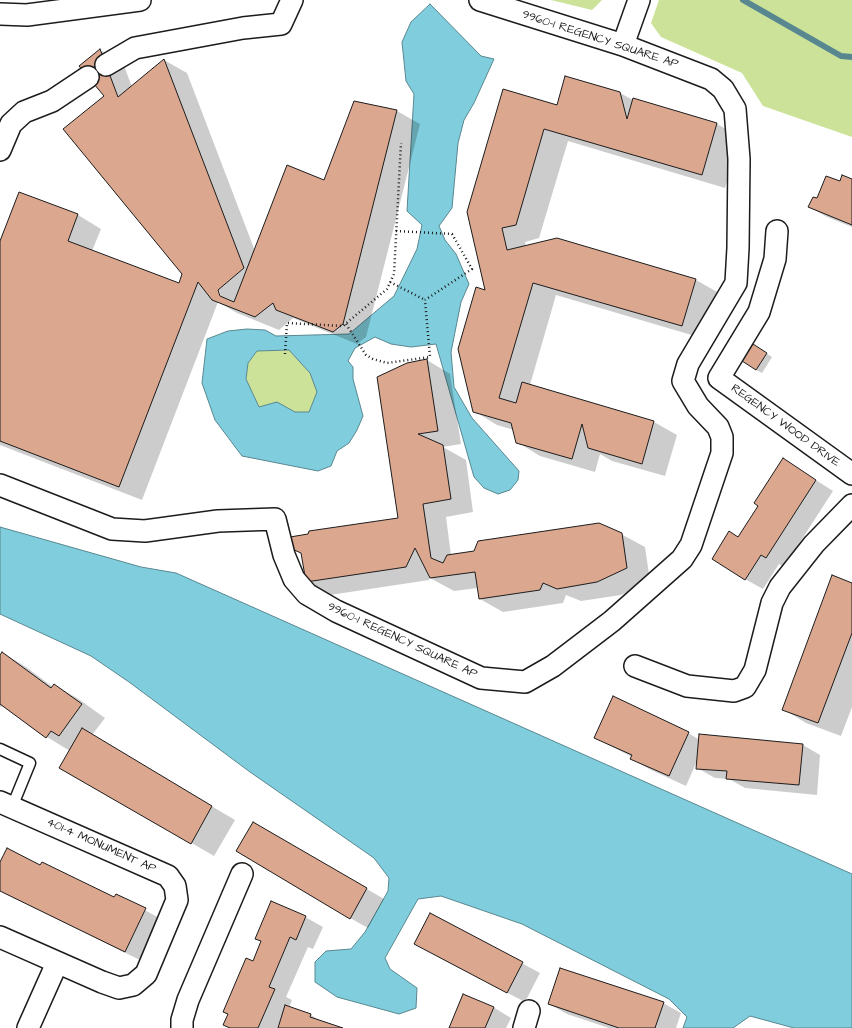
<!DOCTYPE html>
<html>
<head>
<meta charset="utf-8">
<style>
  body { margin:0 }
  canvas { display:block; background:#fff }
</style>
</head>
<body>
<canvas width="852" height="1028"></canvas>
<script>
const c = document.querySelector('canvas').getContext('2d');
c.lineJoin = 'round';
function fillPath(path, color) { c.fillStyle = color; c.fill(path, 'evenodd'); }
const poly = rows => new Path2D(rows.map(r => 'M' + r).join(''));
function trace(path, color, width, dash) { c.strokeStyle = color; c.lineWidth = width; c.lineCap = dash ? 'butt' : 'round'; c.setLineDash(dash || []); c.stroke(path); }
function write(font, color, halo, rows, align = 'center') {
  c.font = font + ' "Architects Daughter",sans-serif'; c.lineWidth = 3.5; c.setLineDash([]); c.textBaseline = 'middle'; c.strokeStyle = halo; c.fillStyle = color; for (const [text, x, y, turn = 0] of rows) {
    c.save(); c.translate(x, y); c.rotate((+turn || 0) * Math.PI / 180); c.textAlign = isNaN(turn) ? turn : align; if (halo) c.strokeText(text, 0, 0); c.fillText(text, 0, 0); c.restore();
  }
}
const green = poly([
  [551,0,602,0,592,10],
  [659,0,852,0,852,137,763,106,742,73,661,37,651,23],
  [290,350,310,373,318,392,309,412,295,412,277,403,259,407,246,379,248,363,257,351]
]);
const water = poly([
  [430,4,481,56,494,59,474,103,464,120,458,143,452,208,439,226,445,240,456,254,469,284,461,302,451,352,454,387,472,418,519,471,518,480,510,490,498,494,484,488,474,477,436,344,411,347,391,344,375,337,355,348,348,361,353,367,353,379,363,416,357,430,349,443,337,451,331,466,318,471,242,456,215,420,202,383,207,339,228,331,247,329,265,330,276,336,349,334,394,296,417,249,422,225,407,211,414,94,406,81,402,42,411,22,430,4],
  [289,350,310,373,317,392,309,412,295,412,277,402,259,407,246,379,248,363,257,351,289,350],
  [0,527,141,567,176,573,852,874,852,1028,794,1028,750,1016,733,1028,683,1028,687,1017,669,999,522,924,441,896,418,899,385,958,390,969,417,988,416,1008,399,1014,337,997,315,982,315,962,326,951,351,949,365,932,388,891,389,878,374,858,250,772,129,682,91,656,0,614,0,527]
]);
const shadow = poly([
  [100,50,123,63,132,87,164,60,187,73,255,251,324,181,355,102,397,111,420,124,366,337,357,344,293,318,279,330,237,313,218,302,142,500,0,445,0,244,20,193,78,215,101,229,92,251,180,285,184,274,105,96],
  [217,285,221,296,219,296],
  [620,93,633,100,717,124,740,137,725,188,568,141,539,238,525,242,526,247,557,239,696,280,719,293,705,339,556,295,530,385,654,422,677,435,665,476,612,461,600,454,595,472,540,456,517,442,514,430,497,425,474,411,486,291,468,212,557,106],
  [852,180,852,227,827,217,809,207,840,182],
  [759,349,772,357,762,373,756,370],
  [427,360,450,374,461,444,443,447,466,460,473,512,446,517,451,555,621,534,645,547,650,581,621,595,581,601,566,595,563,603,503,612,480,599,478,588,454,591,430,578,429,580,330,595,307,582,302,553,399,519],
  [800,470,833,491,784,567,779,564,763,589,745,579,739,538],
  [852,584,852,707,841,736,806,723,783,709],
  [3,653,26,667,53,687,54,685,77,698,105,718,92,735,235,820,214,856,60,767,70,751,47,737,3,706,0,707,0,655],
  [688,733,700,740,803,745,820,755,817,795,745,788,729,779,715,778,697,768,697,761,686,786,649,769,632,759,632,757,595,738],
  [253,823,384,899,368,928,350,918],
  [0,864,41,866,115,898,116,895,169,923,148,964,0,891],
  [430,914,540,973,525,1002,433,954],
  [305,917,323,927,313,949,308,947,286,997,292,1000,289,1008,311,1015,326,1024,340,1028,230,1028,224,1025,262,942,256,938],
  [663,1003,681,1013,676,1028,609,1028,567,1014,549,1004],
  [493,1007,511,1018,506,1028,450,1028]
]);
const stream = poly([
  [743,0,841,56,852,57]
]);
const building = poly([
  [100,49,118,97,164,59,244,268,218,290,220,296,234,302,287,165,324,180,354,101,397,110,343,324,333,332,276,310,273,303,255,317,212,300,198,282,119,487,0,441,0,241,19,192,78,214,68,241,179,283,182,274,63,129,104,96,79,66,100,49],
  [565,76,620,92,627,119,633,98,717,123,702,175,544,129,516,225,502,228,507,250,557,238,696,279,682,326,533,283,499,398,516,403,522,382,654,421,642,464,588,448,582,424,572,459,516,443,511,423,473,412,458,349,476,287,485,290,467,212,503,89,557,105,565,76],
  [842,175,852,179,852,225,808,207,813,197,817,198,826,176,840,181,842,175],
  [753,344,767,353,756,370,742,361,753,344],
  [427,359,438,431,418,434,443,445,451,499,423,504,431,558,443,563,447,555,474,551,478,541,599,523,622,533,627,568,597,582,557,589,543,583,540,590,479,599,475,572,430,578,415,548,406,567,306,582,301,553,292,549,290,537,308,534,309,531,398,518,377,377,407,363,427,359],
  [783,458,816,480,766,558,761,555,745,580,712,559,729,531,738,537,758,506,754,503,783,458],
  [832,575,852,583,852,633,818,723,782,710,832,575],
  [2,652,51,688,54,684,82,704,59,736,51,731,46,738,0,704,0,655,2,652],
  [613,696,689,732,669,776,630,759,632,755,594,738,613,696],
  [82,728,212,806,191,844,59,768,82,728],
  [699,734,803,744,799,785,726,779,727,771,696,769,699,734],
  [253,822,367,888,350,919,236,851,253,822],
  [7,848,40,865,42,862,114,897,116,894,146,908,125,952,0,891,0,862,7,848],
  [271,901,306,916,296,940,290,937,269,987,275,989,258,1028,230,1028,223,1025,228,1014,223,1012,246,958,253,961,261,941,255,939,271,901],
  [430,913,523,962,507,993,414,944,430,913],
  [560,968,664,1002,655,1028,619,1028,548,1004,560,968],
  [463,994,494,1007,485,1028,449,1028,463,994],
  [285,1005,311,1014,310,1017,343,1028,278,1028,285,1005]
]);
const path = poly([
  [396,231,452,234,472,269,425,300],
  [390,282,425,300],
  [346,324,366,355,373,359,387,363,430,357,425,300],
  [285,354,287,323,343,326,387,289,394,274,401,143]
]);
const service = poly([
  [0,749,30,763,12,807]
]);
const minor = poly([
  [0,14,27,15,140,0],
  [623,45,639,0],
  [106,65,135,48,243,28,281,24,292,0],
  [0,150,11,124,24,112,52,101,88,77],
  [777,231,775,259,759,312,719,378,852,474],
  [0,485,112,529,145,531,218,521,275,519,284,555,294,579,307,594,336,611,481,678,525,682,553,666,612,621,682,559,691,545,722,453,722,437,718,427,698,406,683,381,688,364,736,283,738,248,739,159,735,109,723,89,711,79,623,45,480,0],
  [635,666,687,686,734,691,745,687,755,670,772,603,780,587,814,544,852,505],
  [0,802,168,876,175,886,177,900,146,974,133,985,119,988,102,982,0,937],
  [28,1028,57,963],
  [182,1028,182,1020,188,1000,242,874],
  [524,1028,529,1011]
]);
const streetNames = [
  ["9960-1 REGENCY SQUARE AP",600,40,18],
  ["REGENCY WOOD DRIVE",785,426,36],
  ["9960-1 REGENCY SQUARE AP",402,641,25],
  ["401-4 MONUMENT AP",101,846,24]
];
fillPath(green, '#cbe298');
fillPath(water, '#80cedd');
trace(water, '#588790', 1);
fillPath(shadow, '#0003');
trace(stream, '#588790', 6);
fillPath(building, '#dba78f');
trace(building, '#1c1c1c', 1);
trace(service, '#1c1c1c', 13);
trace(minor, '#1c1c1c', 24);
trace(path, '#1c1c1c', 2.5, [1, 3]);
trace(service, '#fff', 10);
trace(minor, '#fff', 21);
write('12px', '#1c1c1c', '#fff', streetNames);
</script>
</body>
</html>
